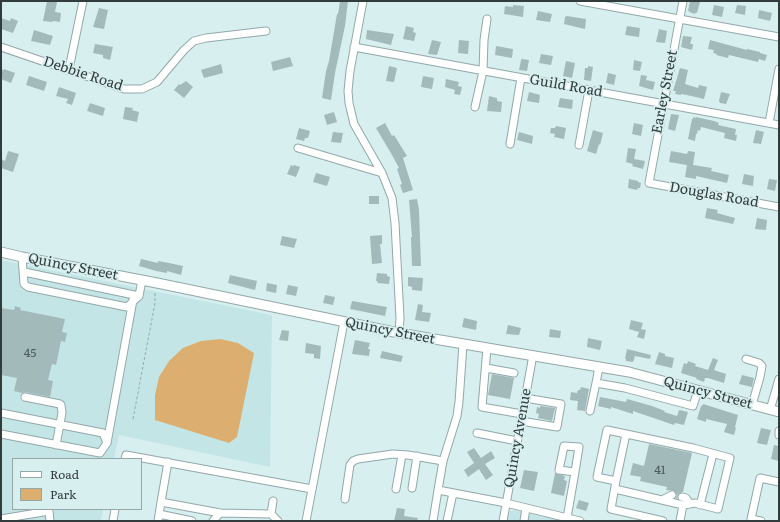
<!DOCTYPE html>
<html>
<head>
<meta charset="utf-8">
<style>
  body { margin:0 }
  #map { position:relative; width:780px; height:522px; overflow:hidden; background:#d8eff0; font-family:Literata,serif }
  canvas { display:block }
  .frame { position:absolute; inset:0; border:2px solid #323c3c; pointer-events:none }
  .legend { position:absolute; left:12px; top:458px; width:130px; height:52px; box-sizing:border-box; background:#d8eff0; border:1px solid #96a7a8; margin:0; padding:5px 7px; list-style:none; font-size:12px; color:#323c3c }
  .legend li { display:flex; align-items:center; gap:8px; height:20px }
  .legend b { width:20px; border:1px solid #96a7a8 }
</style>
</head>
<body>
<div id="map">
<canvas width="780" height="522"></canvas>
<div class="frame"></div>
<ul class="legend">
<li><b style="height:5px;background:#fff"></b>Road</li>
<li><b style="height:11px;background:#dcaf71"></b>Park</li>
</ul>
</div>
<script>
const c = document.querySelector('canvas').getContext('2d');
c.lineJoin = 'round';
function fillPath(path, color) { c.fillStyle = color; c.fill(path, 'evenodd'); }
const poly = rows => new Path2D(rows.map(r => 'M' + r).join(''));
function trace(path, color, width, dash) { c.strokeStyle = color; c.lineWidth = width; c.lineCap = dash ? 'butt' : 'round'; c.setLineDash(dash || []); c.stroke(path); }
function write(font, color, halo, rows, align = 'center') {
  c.font = font + ' Literata,serif'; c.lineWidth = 3.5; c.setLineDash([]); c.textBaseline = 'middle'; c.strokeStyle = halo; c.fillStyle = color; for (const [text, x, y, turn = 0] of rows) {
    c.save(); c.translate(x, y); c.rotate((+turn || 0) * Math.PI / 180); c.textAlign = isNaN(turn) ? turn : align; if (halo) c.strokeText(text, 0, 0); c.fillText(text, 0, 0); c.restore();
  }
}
const built = poly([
  [1,260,272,315,270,467,119,435,114,459,13,459,13,509,103,509,101,521,1,521],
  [514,510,561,521,507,521,508,514,510,511]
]);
const green = poly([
  [220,339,238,343,254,353,237,437,229,443,155,420,155,395,159,377,169,361,183,348,201,341]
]);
const building = poly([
  [47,1,57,2,55,12,61,13,60,22,53,21,52,22,43,21],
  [340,1,348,1,345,26,335,73,331,100,322,98,326,71,329,61,337,14,338,14],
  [690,1,700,2,697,13,696,12,695,14,689,12,690,11,688,11],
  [513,5,524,6,523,17,504,14,505,6,513,7],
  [714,5,724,7,722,17,712,15],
  [737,5,746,6,745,15,735,13],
  [99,8,108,10,104,29,93,27],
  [759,10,772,13,770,21,758,18],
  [538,11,552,14,550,22,536,20],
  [567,16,586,19,585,29,564,24,565,17],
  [1,18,10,21,11,18,18,21,13,33,1,29],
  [406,26,414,28,413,32,416,33,414,41,403,39],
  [627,26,640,28,639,37,625,35],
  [659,29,667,31,665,43,656,42],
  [34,30,53,36,50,45,31,41],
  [367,30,394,34,391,45,366,39],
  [683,36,692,37,690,44,693,44,692,50,681,47],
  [432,40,441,42,437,55,428,54],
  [459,40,469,41,468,54,458,53],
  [710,40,747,50,747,49,760,52,760,53,767,55,765,61,759,59,758,62,729,55,728,58,716,55,717,54,713,53,714,50,708,49],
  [95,44,113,47,110,60,103,58,103,55,93,53],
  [496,46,513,49,512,58,495,55],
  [541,54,553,56,551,65,539,63],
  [290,57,293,66,273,71,271,62],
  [522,59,529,60,527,71,519,70,521,60],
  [634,60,642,62,640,71,633,70],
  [566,61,575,63,572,78,563,76],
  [221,64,223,73,204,78,201,70],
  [389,66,397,68,394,82,386,81],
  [588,66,593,67,591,81,584,80,585,68,588,68],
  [680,68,688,70,685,84,698,88,699,85,707,87,704,99,687,95,681,94,681,95,675,94,676,91,673,91],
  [1,69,4,70,4,69,15,73,11,83,1,79],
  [608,73,616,75,614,85,606,83],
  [641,75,647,76,646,80,655,82,653,90,639,86],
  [29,76,47,82,44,91,26,85],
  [423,76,434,78,432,89,421,87],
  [446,79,459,82,458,86,462,87,460,95,454,94,455,90,445,87],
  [186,81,193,87,184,98,174,90,179,84,180,85],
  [59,87,76,93,72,105,66,103,68,99,56,96],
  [529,92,540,95,539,103,527,101],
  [721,92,730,94,726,104,720,103,719,101],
  [489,96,497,98,497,101,502,102,501,112,487,111],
  [560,98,573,100,572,109,558,107],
  [90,103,105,108,103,116,87,111],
  [125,107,133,108,132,110,139,112,137,122,123,119],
  [334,112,337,122,327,125,324,115],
  [671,114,679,115,675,131,668,129],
  [693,117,696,118,696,117,714,121,719,123,718,125,736,129,735,135,737,135,736,141,724,138,725,133,701,127,700,131,698,130,697,134,696,134,695,141,688,139,692,119,693,119],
  [385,123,392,136,394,135,407,156,403,158,413,190,403,193,400,185,402,184,397,169,399,168,392,155,376,128],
  [634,123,643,125,641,136,632,134],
  [556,126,566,128,564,139,554,137,555,134,550,133,551,128,555,128],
  [299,128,310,131,308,138,305,138,304,141,296,139],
  [593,130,603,133,600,145,599,144,596,154,587,151],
  [756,130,764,132,761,144,753,143],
  [333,132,343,133,341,143,331,142],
  [519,132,533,136,532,144,517,140],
  [628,148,636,149,634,159,645,161,643,169,632,166,633,164,626,162],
  [8,151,19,154,13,172,1,168,1,159,5,161],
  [671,151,687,154,688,151,695,152,693,165,712,168,711,171,729,175,727,183,696,176,696,179,685,177,687,165,669,162],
  [291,165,293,166,294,165,300,167,296,177,287,174],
  [316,173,330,177,327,186,313,182],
  [744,174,754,176,753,186,742,184],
  [629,179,638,181,638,182,641,183,640,188,638,188,637,190,628,188],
  [769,179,777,180,775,191,767,189],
  [369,196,379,196,379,204,369,204],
  [417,199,419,210,421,266,412,266,411,237,412,237,409,200],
  [707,208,718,210,717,213,735,218,733,224,705,218],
  [757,218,767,220,766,230,755,229],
  [382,235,382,244,380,244,382,263,372,264,370,236],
  [282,236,297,239,294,248,280,245],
  [141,259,158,263,158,261,169,263,183,266,181,275,167,271,167,273,156,271,139,266],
  [377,273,387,274,387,276,390,277,389,284,377,283,378,281,376,281],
  [230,275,257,281,255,290,228,283],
  [408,277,423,278,422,291,412,290,412,287,408,286],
  [267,283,277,285,276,293,266,291],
  [288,285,298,287,296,296,286,294],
  [325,295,335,297,333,305,323,303],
  [352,301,387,307,385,316,350,309],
  [418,304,423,305,422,312,431,313,429,322,415,320],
  [15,306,21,308,20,310,65,319,62,332,67,333,65,342,61,341,56,365,52,364,48,380,53,381,50,397,26,392,22,393,14,391,17,378,1,375,1,308,14,310],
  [464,318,477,321,476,330,462,327],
  [631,320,643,323,641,329,646,330,644,339,637,337,639,332,629,329],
  [508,325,521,328,519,335,506,334],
  [550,329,561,331,560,338,549,337],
  [282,330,289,331,288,341,279,340],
  [588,338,602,341,600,350,587,347],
  [355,340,370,343,368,349,370,349,369,356,352,354],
  [306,343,321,346,320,359,314,358,314,354,305,353],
  [627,349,651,355,650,359,635,356,633,362,626,361,626,359,625,359],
  [382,351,403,356,401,362,380,358],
  [659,352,665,354,665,356,674,358,672,368,655,364],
  [713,358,718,360,714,370,726,374,724,383,708,378,705,378,704,382,696,379,697,378,681,373,684,363,687,364,688,361,696,364,695,366,708,370],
  [492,374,514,378,510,399,488,395],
  [742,375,754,378,752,387,739,384],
  [581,387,589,389,585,411,577,410,578,401,570,400,571,392,577,393,578,390,580,390],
  [600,397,626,402,627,399,652,406,665,411,664,412,677,416,679,410,688,412,684,425,675,423,674,425,633,411,633,414,611,407,611,409,598,406],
  [703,404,738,415,735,427,736,428,734,435,724,432,727,424,706,419,706,422,697,419,701,406,702,406],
  [540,406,555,408,552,421,538,418,539,414,536,413,537,407,540,408],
  [761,428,771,430,767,445,757,443],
  [649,444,692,453,683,492,678,494,677,499,676,498,677,495,674,491,666,490,667,487,640,481,641,477,630,475,633,463,644,466],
  [774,445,779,446,779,461,771,459],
  [474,448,481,458,491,451,495,458,485,464,493,475,486,480,479,469,468,477,464,470,474,463,467,452],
  [524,470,538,472,534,491,520,488],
  [555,473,565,476,564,480,567,481,564,496,551,493],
  [579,500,589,503,586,511,576,508],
  [397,508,405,509,404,516,418,518,417,521,394,521]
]);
const path = poly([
  [133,419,155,303,155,292]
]);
const minor = poly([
  [363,1,350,71,348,91,349,103,354,124,382,173,392,198,395,223,400,318,399,333],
  [580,1,779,37],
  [683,1,649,183,779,207],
  [1,47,124,89,142,89,157,82,184,50,194,41,206,38,266,31],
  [354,47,779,125],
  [67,70,70,64,83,1],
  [475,107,483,71,484,40,487,19],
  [769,123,779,69],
  [510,144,521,78],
  [579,145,589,90],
  [298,148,382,173],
  [22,257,24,284,28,287,127,307,139,296,142,280],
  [24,272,139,296],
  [487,348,482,407,522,414],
  [746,359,759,363,762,366,760,377,752,405],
  [599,367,596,383,625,388,693,406,698,390],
  [486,368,514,373],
  [25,397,60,404,61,405,62,413,56,445],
  [770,410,779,379],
  [590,411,596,383],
  [1,413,103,433,107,443,100,453,1,434],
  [521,421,557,427,561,404,525,398],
  [779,431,779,435],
  [477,433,517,441],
  [107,443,133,300],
  [125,459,126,455,312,489],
  [616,481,626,434],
  [412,488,417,456],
  [396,489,402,455],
  [615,489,683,505],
  [438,490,443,461,457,416,459,402,463,344],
  [682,497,686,498,690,504],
  [345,499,350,465,353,461,358,459,393,454,408,455,443,461],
  [662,500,672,495],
  [161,502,168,462],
  [700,505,713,454],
  [159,514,192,521],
  [271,514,273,501],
  [567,518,575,472,579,447,564,446,559,470,575,472],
  [1,519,49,511,50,521],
  [113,521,115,509],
  [158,521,161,502,220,513,271,514,278,521],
  [213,521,220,513],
  [306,521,344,322],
  [433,521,438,490,506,503,580,521],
  [447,521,453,493],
  [503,521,533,355],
  [524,521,526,508],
  [663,521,611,509,616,481,597,477,607,430,693,448,730,458,718,509,695,503,683,505,680,521],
  [761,521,751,519,760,478,779,482]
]);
const major = poly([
  [1,252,22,257,157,283,399,333,629,372,779,412]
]);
const numberNames = [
  ["45",30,353],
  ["41",660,470]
];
const streetNames = [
  ["Debbie Road",83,74,18],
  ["Guild Road",566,86,10],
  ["Earley Street",665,92,-79],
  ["Douglas Road",714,195,10],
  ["Quincy Street",73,267,11],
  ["Quincy Street",390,331,11],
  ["Quincy Street",708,393,15],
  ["Quincy Avenue",518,438,-80]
];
fillPath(built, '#c4e5e6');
fillPath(green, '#dcaf71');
fillPath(building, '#a3babb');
trace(minor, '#92a8a9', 9);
trace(major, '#92a8a9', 11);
trace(path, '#98aaab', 1, [3, 2]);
trace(minor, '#fff', 7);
trace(major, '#fff', 9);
write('12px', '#4e5c5c', null, numberNames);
write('14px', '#323c3c', '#d8eff0', streetNames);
</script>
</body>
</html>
